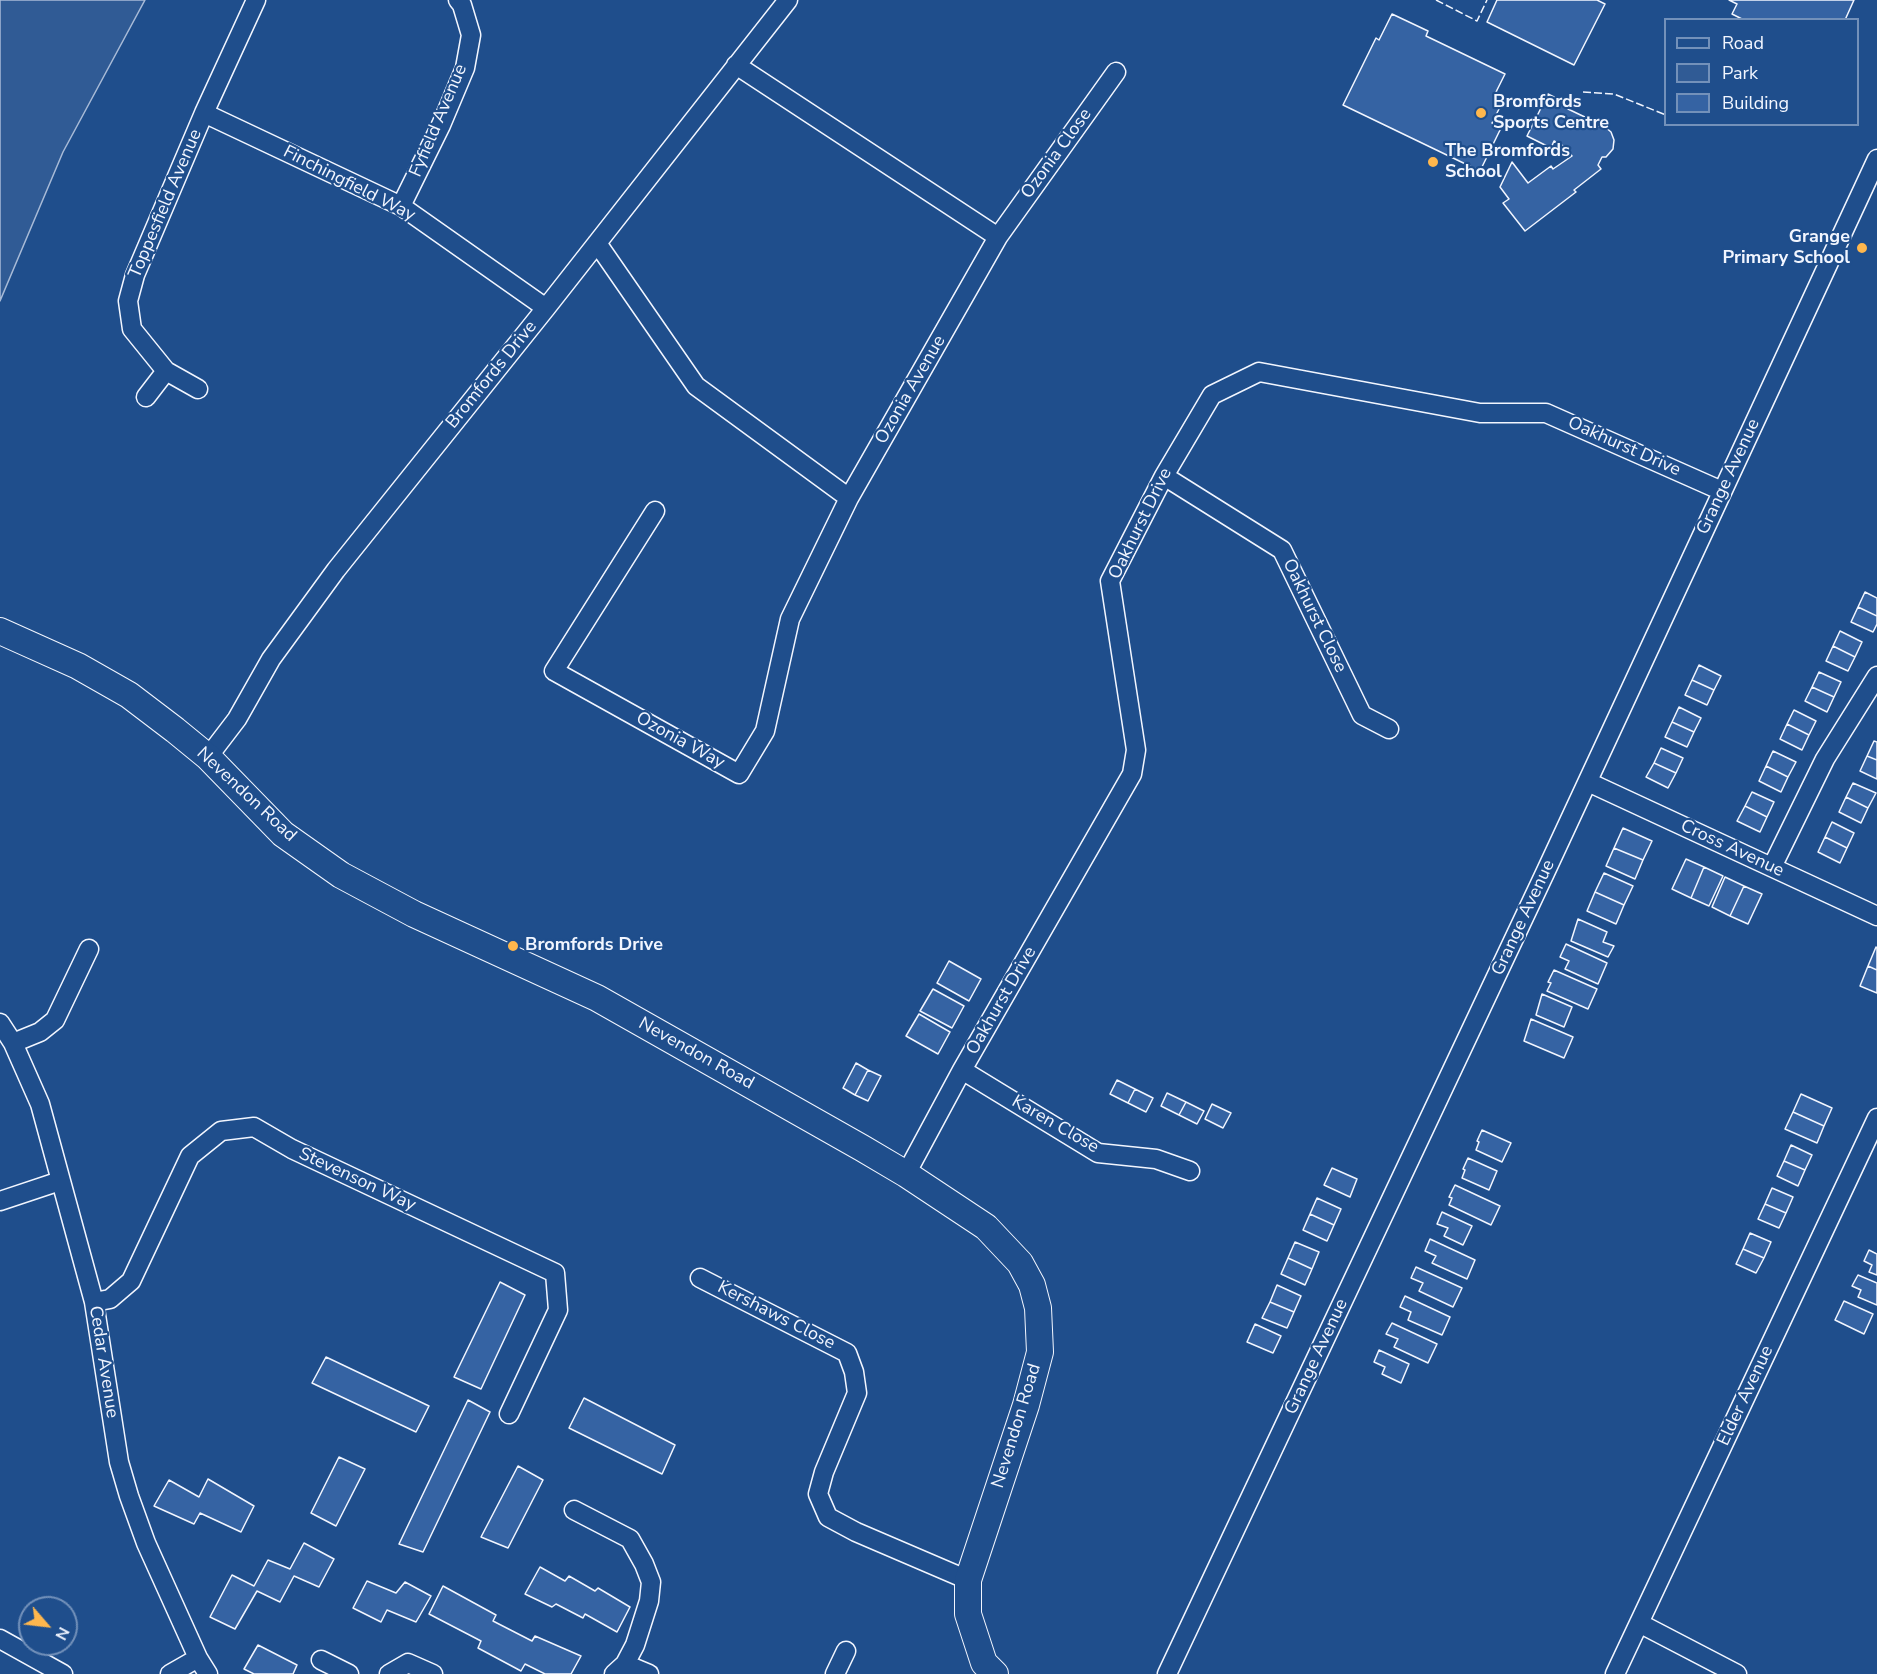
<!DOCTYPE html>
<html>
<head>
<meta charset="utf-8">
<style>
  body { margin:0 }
  #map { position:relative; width:1877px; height:1674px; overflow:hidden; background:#1f4e8c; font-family:"Nunito Sans",sans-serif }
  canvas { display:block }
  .legend { position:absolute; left:1664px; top:18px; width:195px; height:108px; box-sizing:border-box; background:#1f4e8c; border:2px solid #7391ba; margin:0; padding:8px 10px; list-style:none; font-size:18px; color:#f2f6ff }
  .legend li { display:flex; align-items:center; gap:12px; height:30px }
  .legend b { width:30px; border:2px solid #7391ba }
  .north { position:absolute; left:18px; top:1596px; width:60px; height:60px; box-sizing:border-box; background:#1f4e8c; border:2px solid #7391ba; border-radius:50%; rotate:118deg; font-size:16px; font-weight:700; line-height:24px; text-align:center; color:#f2f6ff }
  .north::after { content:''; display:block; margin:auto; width:21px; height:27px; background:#ffb74d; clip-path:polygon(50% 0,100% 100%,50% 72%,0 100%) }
</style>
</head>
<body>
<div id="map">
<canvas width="1877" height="1674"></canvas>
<ul class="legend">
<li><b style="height:8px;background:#1f4e8c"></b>Road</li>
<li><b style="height:16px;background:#305b95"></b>Park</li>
<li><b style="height:16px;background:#3563a3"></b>Building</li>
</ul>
<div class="north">N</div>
</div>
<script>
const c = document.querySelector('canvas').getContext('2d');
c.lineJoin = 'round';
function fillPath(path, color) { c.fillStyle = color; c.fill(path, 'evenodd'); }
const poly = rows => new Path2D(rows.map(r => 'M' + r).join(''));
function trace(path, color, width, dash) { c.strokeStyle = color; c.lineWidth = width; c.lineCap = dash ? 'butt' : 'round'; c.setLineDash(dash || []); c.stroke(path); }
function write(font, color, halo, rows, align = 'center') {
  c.font = font + ' "Nunito Sans",sans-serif'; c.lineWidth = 4.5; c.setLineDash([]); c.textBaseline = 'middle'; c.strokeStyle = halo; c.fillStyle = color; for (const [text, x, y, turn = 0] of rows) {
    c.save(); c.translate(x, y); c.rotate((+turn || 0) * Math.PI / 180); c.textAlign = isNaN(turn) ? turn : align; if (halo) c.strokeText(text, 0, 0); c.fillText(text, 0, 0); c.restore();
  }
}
const green = poly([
  [0,0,145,0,63,152,0,301,0,0]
]);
const building = poly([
  [1497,0,1597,0,1605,4,1574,65,1487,22,1497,0],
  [1729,0,1854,0,1845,20,1744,20,1732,14,1737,4,1729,0],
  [1392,14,1428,31,1426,36,1505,74,1496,92,1505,97,1492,123,1501,128,1480,171,1343,105,1376,38,1379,40,1392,14],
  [1548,94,1570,105,1568,109,1589,119,1586,124,1591,126,1604,126,1611,132,1614,140,1613,149,1606,157,1602,157,1598,165,1601,169,1574,190,1576,192,1525,231,1503,203,1509,199,1500,187,1512,162,1528,183,1551,166,1553,169,1572,156,1565,147,1554,141,1551,148,1527,136,1548,94],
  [1865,592,1877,598,1877,616,1858,607,1865,592],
  [1858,607,1877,616,1877,624,1873,632,1851,622,1858,607],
  [1840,631,1862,642,1855,657,1833,646,1840,631],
  [1833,646,1855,657,1848,671,1826,661,1833,646],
  [1699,665,1721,676,1714,690,1692,680,1699,665],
  [1819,672,1841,682,1834,697,1812,687,1819,672],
  [1692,680,1714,690,1707,705,1685,695,1692,680],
  [1812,687,1834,697,1827,712,1805,701,1812,687],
  [1679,707,1701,718,1694,732,1672,722,1679,707],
  [1794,710,1816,721,1809,735,1787,724,1794,710],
  [1672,722,1694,732,1687,747,1665,737,1672,722],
  [1787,724,1809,735,1802,750,1780,739,1787,724],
  [1874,741,1877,742,1877,760,1867,756,1874,741],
  [1661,748,1683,758,1676,773,1654,763,1661,748],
  [1773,751,1796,762,1788,777,1766,766,1773,751],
  [1867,756,1877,760,1877,779,1860,771,1867,756],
  [1654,763,1676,773,1668,788,1646,777,1654,763],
  [1766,766,1788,777,1781,792,1759,781,1766,766],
  [1853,783,1876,793,1868,808,1846,797,1853,783],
  [1752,792,1774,802,1767,817,1745,806,1752,792],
  [1846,797,1868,808,1861,823,1839,812,1846,797],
  [1745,806,1767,817,1760,832,1737,821,1745,806],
  [1832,822,1854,833,1847,848,1825,837,1832,822],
  [1623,828,1652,841,1643,860,1614,848,1623,828],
  [1825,837,1847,848,1840,863,1818,852,1825,837],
  [1614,848,1643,860,1635,879,1606,866,1614,848],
  [1686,859,1704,867,1691,898,1672,889,1686,859],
  [1704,867,1723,876,1709,906,1691,898,1704,867],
  [1604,873,1633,886,1624,905,1595,892,1604,873],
  [1725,877,1744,886,1730,916,1712,907,1725,877],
  [1744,886,1762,894,1748,924,1730,916,1744,886],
  [1595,892,1624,905,1616,924,1587,911,1595,892],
  [1578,919,1607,932,1603,942,1614,946,1608,957,1571,941,1578,919],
  [1566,944,1607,963,1598,984,1565,969,1569,961,1560,957,1566,944],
  [1876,947,1877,948,1877,970,1868,966,1876,947],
  [949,961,981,979,969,1001,937,983,949,961],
  [1868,966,1877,970,1877,993,1860,986,1868,966],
  [1554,970,1597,989,1588,1009,1547,991,1551,983,1548,982,1554,970],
  [933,989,964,1006,952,1028,920,1011,933,989],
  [1542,994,1572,1007,1564,1027,1536,1015,1542,994],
  [919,1014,950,1032,938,1054,906,1036,919,1014],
  [1531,1019,1573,1037,1564,1058,1524,1041,1531,1019],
  [856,1063,868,1070,855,1095,843,1088,856,1063],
  [868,1070,881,1076,868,1101,855,1095,868,1070],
  [1117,1080,1135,1089,1128,1103,1110,1094,1117,1080],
  [1135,1089,1153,1098,1146,1112,1128,1103,1135,1089],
  [1167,1093,1186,1102,1179,1115,1161,1106,1167,1093],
  [1801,1094,1832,1108,1824,1126,1793,1112,1801,1094],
  [1186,1102,1204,1111,1197,1124,1179,1115,1186,1102],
  [1212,1104,1231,1113,1223,1128,1205,1119,1212,1104],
  [1793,1112,1824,1126,1817,1143,1785,1129,1793,1112],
  [1482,1130,1511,1143,1502,1162,1476,1150,1479,1142,1477,1141,1482,1130],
  [1791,1145,1812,1155,1805,1170,1784,1161,1791,1145],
  [1468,1158,1497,1171,1489,1190,1462,1178,1465,1170,1463,1169,1468,1158],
  [1784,1161,1805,1170,1798,1186,1777,1176,1784,1161],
  [1332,1168,1357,1179,1350,1197,1324,1185,1332,1168],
  [1455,1185,1500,1206,1491,1225,1449,1205,1452,1198,1449,1197,1455,1185],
  [1772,1188,1793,1197,1786,1213,1765,1204,1772,1188],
  [1317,1198,1341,1209,1334,1225,1310,1214,1317,1198],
  [1765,1204,1786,1213,1779,1228,1758,1219,1765,1204],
  [1442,1212,1472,1226,1463,1245,1444,1236,1448,1228,1437,1224,1442,1212],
  [1310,1214,1334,1225,1327,1241,1303,1230,1310,1214],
  [1750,1233,1771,1242,1764,1258,1743,1249,1750,1233],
  [1430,1239,1475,1260,1467,1279,1432,1263,1436,1256,1425,1251,1430,1239],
  [1295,1242,1319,1252,1312,1269,1288,1258,1295,1242],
  [1743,1249,1764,1258,1756,1273,1736,1264,1743,1249],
  [1869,1250,1877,1254,1877,1275,1869,1272,1872,1265,1864,1261,1869,1250],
  [1288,1258,1312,1269,1305,1285,1281,1274,1288,1258],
  [1416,1267,1462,1288,1453,1307,1419,1291,1423,1283,1411,1278,1416,1267],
  [1858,1275,1877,1283,1877,1305,1858,1297,1861,1290,1852,1286,1858,1275],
  [500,1282,525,1295,481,1389,454,1377,500,1282],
  [1277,1285,1301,1296,1294,1312,1270,1302,1277,1285],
  [1405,1296,1450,1317,1442,1335,1408,1320,1411,1312,1400,1307,1405,1296],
  [1844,1301,1873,1314,1864,1334,1835,1320,1844,1301],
  [1270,1302,1294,1312,1287,1328,1262,1318,1270,1302],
  [1392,1323,1437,1344,1428,1363,1394,1347,1398,1339,1386,1334,1392,1323],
  [1255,1324,1281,1336,1273,1353,1247,1342,1255,1324],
  [1379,1350,1409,1364,1401,1383,1382,1374,1385,1367,1374,1362,1379,1350],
  [326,1357,429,1406,416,1432,312,1383,326,1357],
  [584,1398,675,1445,662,1474,569,1428,584,1398],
  [468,1400,490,1412,423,1552,399,1544,468,1400],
  [339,1457,365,1469,336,1526,311,1513,339,1457],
  [518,1466,543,1480,508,1548,481,1537,518,1466],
  [208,1479,254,1506,241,1532,200,1513,194,1524,154,1506,169,1480,199,1497,208,1479],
  [304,1543,334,1559,319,1587,294,1576,280,1602,257,1591,235,1629,210,1617,232,1575,254,1586,268,1560,290,1569,304,1543],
  [540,1567,565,1581,569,1576,595,1591,598,1588,630,1607,617,1632,585,1614,583,1618,556,1604,552,1607,525,1594,540,1567],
  [367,1581,396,1593,405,1582,431,1596,416,1622,387,1610,381,1622,353,1608,367,1581],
  [443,1586,496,1615,493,1621,532,1641,535,1636,581,1656,571,1674,545,1674,525,1664,521,1671,478,1648,481,1641,429,1614,443,1586],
  [258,1645,297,1665,293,1674,254,1674,244,1669,258,1645]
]);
const street = poly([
  [204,113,401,206,546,308],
  [401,206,441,125,465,68,471,35,462,5,458,0],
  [998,237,1116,72],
  [597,243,696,386,849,498,998,237,736,65],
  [198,389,166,371,132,329,128,301,135,275,204,113,256,0],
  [146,397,166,371],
  [1164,476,1282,550,1362,715,1389,729],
  [655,511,554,671,739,774,765,731,790,619,849,498],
  [208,757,237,719,271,659,336,570,546,308,788,0],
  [1588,782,1877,916],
  [1772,867,1825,759,1877,676],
  [0,1023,13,1043,40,1104,94,1302,119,1462,129,1496,146,1543,198,1658,208,1674],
  [13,1043,40,1032,55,1020,89,949],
  [962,1070,1098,1153,1156,1159,1190,1171],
  [906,1174,962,1070,1132,774,1136,750,1110,581,1164,476,1212,395,1259,372,1480,413,1546,413,1722,491],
  [0,1201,60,1181],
  [700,1278,847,1353,854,1372,857,1393,824,1472,818,1494,828,1517,856,1532,968,1580],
  [94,1302,110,1299,131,1281,190,1156,221,1131,254,1127,292,1149,555,1273,558,1310,509,1414],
  [574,1510,630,1539,644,1564,651,1582,649,1601,635,1645,625,1664],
  [1639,1623,1737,1674],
  [0,1639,63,1674],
  [321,1660,349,1674],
  [170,1674,198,1658],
  [389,1674,408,1663,433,1674],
  [614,1674,625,1664,649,1674],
  [835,1674,846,1651],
  [1167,1674,1545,873,1877,159],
  [1615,1674,1877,1118]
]);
const secondary = poly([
  [0,631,78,666,129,695,175,730,208,757,283,834,341,875,414,914,597,998,862,1148,906,1174,986,1227,1020,1263,1032,1285,1038,1308,1040,1352,1026,1405,968,1580,968,1614,984,1663,995,1674]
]);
const fence = poly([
  [1436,0,1477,21,1487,0],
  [1583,92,1614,94,1666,115]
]);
const markers = [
  [1481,113,6,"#ffb74d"],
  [1433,162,6,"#ffb74d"],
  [1862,248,6,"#ffb74d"],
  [513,946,6,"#ffb74d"]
];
const poiNames = [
  ["Bromfords",1493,103],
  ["Sports Centre",1493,124],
  ["The Bromfords",1445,152],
  ["School",1445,173],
  ["Grange",1850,238,"right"],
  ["Primary School",1850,259,"right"],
  ["Bromfords Drive",525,946]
];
const streetNames = [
  ["Fyfield Avenue",439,121,-67],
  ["Ozonia Close",1057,154,-54],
  ["Finchingfield Way",349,184,27],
  ["Toppesfield Avenue",166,204,-67],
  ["Bromfords Drive",492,375,-51],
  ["Ozonia Avenue",911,390,-60],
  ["Oakhurst Drive",1624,447,24],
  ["Grange Avenue",1729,477,-65],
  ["Oakhurst Drive",1141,524,-64],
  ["Oakhurst Close",1314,616,64],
  ["Ozonia Way",680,741,29],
  ["Nevendon Road",246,795,43],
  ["Cross Avenue",1732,849,25],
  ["Grange Avenue",1524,918,-65],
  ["Oakhurst Drive",1002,1001,-60],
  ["Nevendon Road",696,1054,29],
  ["Karen Close",1055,1125,30],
  ["Stevenson Way",357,1180,25],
  ["Kershaws Close",776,1316,27],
  ["Grange Avenue",1317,1357,-65],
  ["Cedar Avenue",103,1362,81],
  ["Elder Avenue",1746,1396,-65],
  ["Nevendon Road",1017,1426,-73]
];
fillPath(green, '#305b95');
trace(green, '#a8bbd7', 1.5);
fillPath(building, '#3563a3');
trace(building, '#f2f6ff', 1.5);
trace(street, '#f2f6ff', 21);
trace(secondary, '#f2f6ff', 28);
trace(street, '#1f4e8c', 18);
trace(secondary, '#1f4e8c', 26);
trace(fence, '#f2f6ff', 1.5, [8, 3]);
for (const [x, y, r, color] of markers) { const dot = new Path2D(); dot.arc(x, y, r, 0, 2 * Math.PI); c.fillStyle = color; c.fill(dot); trace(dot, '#1f4e8c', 2); }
write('bold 18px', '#f2f6ff', '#1f4e8c', poiNames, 'left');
write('18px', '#f2f6ff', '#1f4e8c', streetNames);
</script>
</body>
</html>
